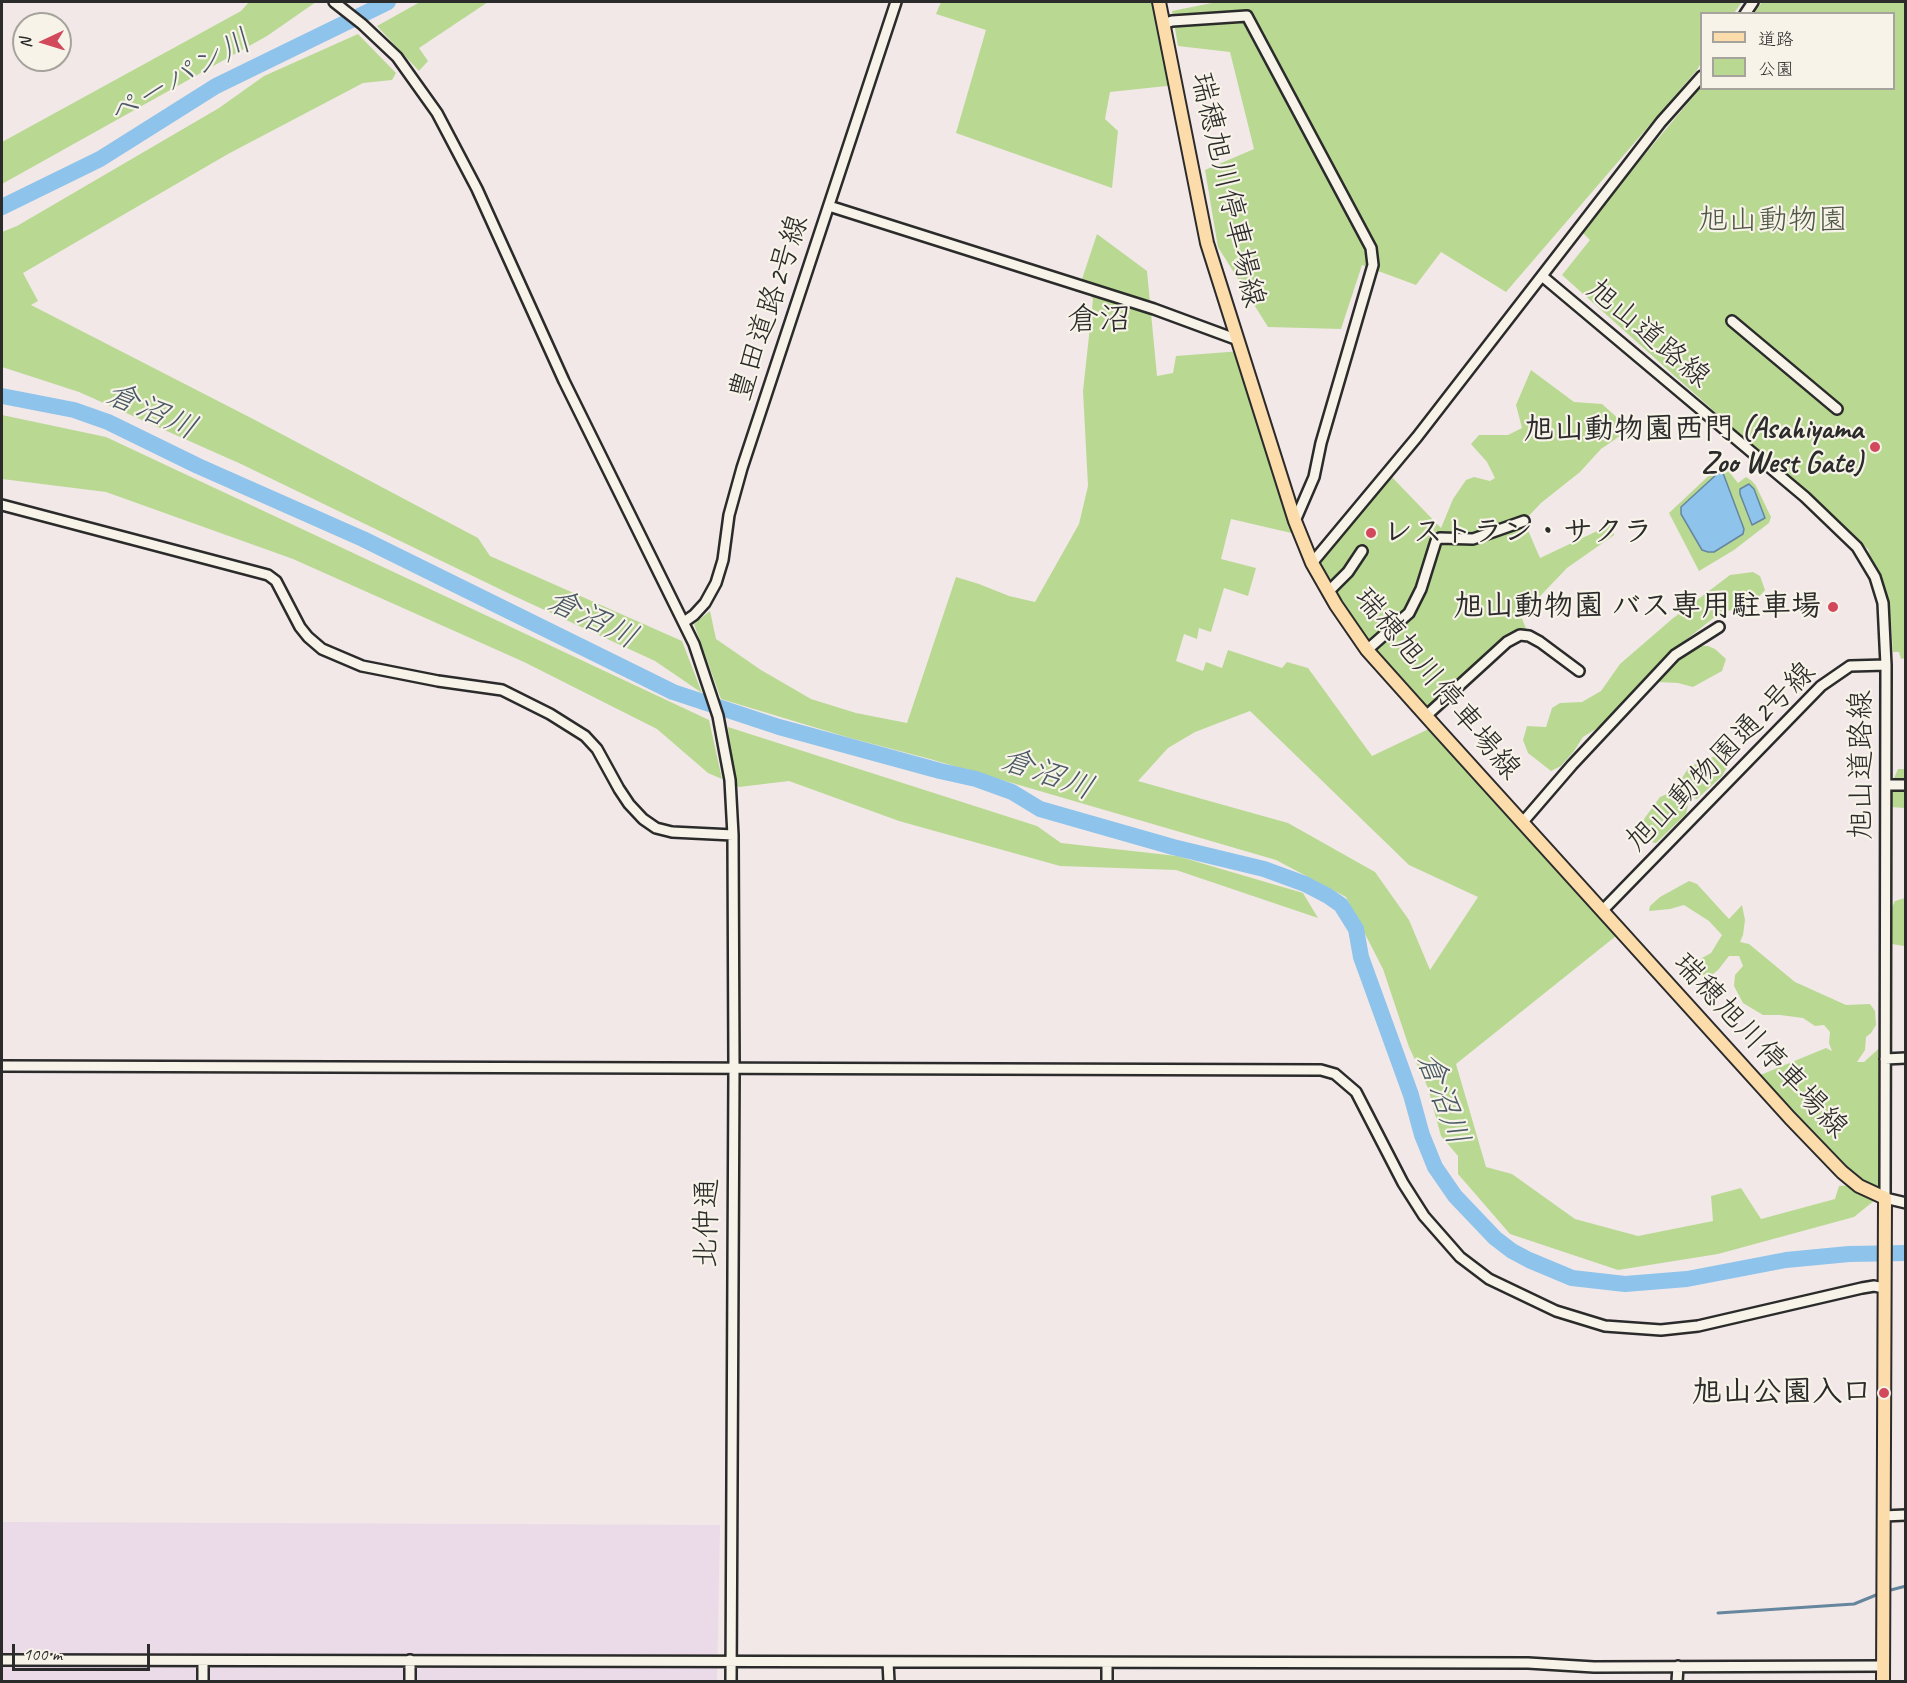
<!DOCTYPE html>
<html>
<head>
<meta charset="utf-8">
<style>
  body { margin:0 }
  #map { position:relative; width:1907px; height:1683px; overflow:hidden; background:#f2e8e8; font-family:Caveat,"Klee One",sans-serif }
  canvas { display:block }
  .frame { position:absolute; inset:0; border:3px solid #2b2b2b; pointer-events:none }
  .legend { position:absolute; left:1700px; top:12px; width:195px; height:78px; box-sizing:border-box; background:#f7f3e8; border:2px solid #a5a39c; margin:0; padding:8px 10px; list-style:none; font-size:18px; color:#2b2b2b }
  .legend li { display:flex; align-items:center; gap:12px; height:30px }
  .legend b { width:30px; border:2px solid #a5a39c }
  .north { position:absolute; left:12px; top:12px; width:60px; height:60px; box-sizing:border-box; background:#f7f3e8; border:2px solid #a5a39c; border-radius:50%; rotate:266deg; font-size:16px; font-weight:700; line-height:24px; text-align:center; color:#2b2b2b }
  .north::after { content:''; display:block; margin:auto; width:21px; height:27px; background:#d1495b; clip-path:polygon(50% 0,100% 100%,50% 72%,0 100%) }
  .scale { position:absolute; left:12px; top:1644px; width:138px; height:27px; box-sizing:border-box; border:3px solid #2b2b2b; border-top:0; padding-left:8px; font-size:18px; line-height:21px; white-space:nowrap; color:#2b2b2b; -webkit-text-stroke:4px #f7f3e8; paint-order:stroke }
</style>
</head>
<body>
<div id="map">
<canvas width="1907" height="1683"></canvas>
<div class="frame"></div>
<ul class="legend">
<li><b style="height:8px;background:#fddcac"></b>道路</li>
<li><b style="height:16px;background:#b9d993"></b>公園</li>
</ul>
<div class="north">N</div>
<div class="scale">100 m</div>
</div>
<script>
const c = document.querySelector('canvas').getContext('2d');
c.lineJoin = 'round';
function fillPath(path, color) { c.fillStyle = color; c.fill(path, 'evenodd'); }
const poly = rows => new Path2D(rows.map(r => 'M' + r).join(''));
function trace(path, color, width, dash) { c.strokeStyle = color; c.lineWidth = width; c.lineCap = dash ? 'butt' : 'round'; c.setLineDash(dash || []); c.stroke(path); }
function write(font, color, halo, rows, align = 'center') {
  c.font = font + ' Caveat,"Klee One",sans-serif'; c.lineWidth = 4.5; c.setLineDash([]); c.textBaseline = 'middle'; c.strokeStyle = halo; c.fillStyle = color; for (const [text, x, y, turn = 0] of rows) {
    c.save(); c.translate(x, y); c.rotate((+turn || 0) * Math.PI / 180); c.textAlign = isNaN(turn) ? turn : align; if (halo) c.strokeText(text, 0, 0); c.fillText(text, 0, 0); c.restore();
  }
}
const built = poly([
  [2,1522,720,1525,717,1681,2,1682]
]);
const green = poly([
  [249,2,316,2,267,36,2,184,2,142,241,11],
  [420,2,488,2,419,48,428,61,419,71,377,26],
  [941,2,1159,2,1176,85,1110,92,1105,119,1118,131,1112,188,956,133,986,30,936,14],
  [1217,2,1742,2,1734,13,1702,14,1701,63,1697,70,1506,292,1441,252,1416,285,1362,265,1341,329,1268,327,1218,247,1205,170,1254,149,1230,52,1178,46,1172,11],
  [1762,2,1905,2,1905,658,1901,659,1899,652,1893,652,1891,624,1868,549,1562,275,1590,240,1581,231,1701,87,1894,88,1894,14,1754,13],
  [358,34,396,73,392,80,363,83,228,154,23,273,38,301,31,305,255,420,478,538,490,556,682,641,702,693,655,661,512,595,241,464,79,392,2,367,2,232,17,226,219,108,264,76],
  [1097,234,1147,271,1157,376,1173,373,1176,356,1241,351,1300,535,1231,519,1221,559,1256,568,1248,596,1224,588,1211,632,1199,628,1197,639,1184,634,1176,661,1203,671,1206,662,1222,668,1228,650,1282,668,1287,662,1308,668,1372,756,1435,726,1621,932,1456,1064,1486,1167,1512,1174,1575,1219,1638,1236,1713,1221,1711,1196,1741,1188,1761,1219,1835,1199,1839,1186,1858,1185,1753,1078,1826,1048,1832,1051,1829,1043,1830,1032,1824,1025,1815,1026,1803,1018,1780,1015,1763,1015,1743,1003,1734,986,1735,975,1743,966,1739,956,1729,956,1718,970,1708,978,1696,976,1693,968,1702,958,1711,953,1722,935,1709,921,1684,905,1670,909,1649,911,1650,906,1660,897,1689,881,1697,884,1729,919,1742,905,1745,920,1743,935,1740,942,1749,944,1795,982,1846,1005,1870,1004,1875,1011,1876,1025,1871,1033,1866,1037,1865,1050,1857,1062,1864,1062,1885,1043,1885,1172,1880,1176,1880,1196,1854,1217,1718,1254,1618,1270,1510,1234,1458,1174,1458,1156,1441,1136,1428,1088,1409,1047,1383,969,1346,897,1276,860,930,759,850,738,721,699,694,624,710,611,716,639,761,670,811,699,856,713,907,723,956,577,979,584,1009,596,1035,602,1079,524,1088,486,1083,391,1093,299,1081,282],
  [1250,711,1409,865,1478,897,1430,970,1409,920,1375,872,1288,823,1138,781,1168,748,1195,732],
  [1531,370,1574,402,1602,404,1630,429,1601,449,1580,472,1541,503,1524,521,1540,558,1612,524,1614,535,1567,568,1521,616,1529,636,1520,635,1426,716,1367,650,1312,563,1387,472,1441,528,1453,499,1466,480,1474,477,1490,481,1495,478,1487,462,1471,444,1479,435,1508,435,1522,428,1516,405],
  [2,415,106,437,709,720,722,779,708,773,657,729,524,662,293,559,106,492,2,479],
  [1717,468,1726,468,1738,483,1746,477,1752,481,1756,486,1771,517,1769,523,1734,550,1699,571,1669,513],
  [1753,572,1760,576,1765,590,1756,600,1716,616,1663,658,1599,727,1583,737,1574,751,1561,766,1551,771,1528,753,1523,740,1527,726,1546,727,1552,708,1560,703,1582,702,1601,691,1620,664,1672,619,1730,575],
  [1700,646,1708,646,1715,649,1726,659,1722,671,1693,687,1678,683,1659,682,1657,678,1679,657],
  [728,727,1037,826,1061,843,1177,856,1303,893,1318,918,1176,870,1060,866,899,821,789,781,739,787,733,784],
  [1720,754,1726,757,1730,762,1722,776,1697,799,1690,797,1683,788,1682,778,1689,767],
  [1898,769,1905,769,1905,808,1890,807,1889,790],
  [1667,794,1678,796,1688,806,1686,814,1656,843,1650,842,1644,834,1644,819,1660,797],
  [1905,898,1905,945,1904,946,1892,944,1889,931,1891,909,1895,901]
]);
const water = poly([
  [1718,473,1723,473,1744,529,1743,534,1714,552,1708,552,1702,550,1681,514,1681,507,1718,473],
  [1749,484,1754,489,1765,518,1752,525,1740,494,1740,489,1749,484]
]);
const stream = poly([
  [1887,1591,1906,1586],
  [1718,1613,1854,1604,1881,1593]
]);
const river = poly([
  [2,207,100,159,216,86,388,2],
  [2,396,74,410,108,422,198,466,363,539,673,692,779,727,940,771,976,779,1012,792,1040,809,1173,847,1264,869,1305,884,1328,896,1341,905,1356,929,1361,957,1411,1095,1422,1135,1435,1167,1455,1196,1495,1238,1512,1251,1529,1260,1572,1278,1625,1284,1687,1279,1786,1260,1849,1254,1906,1253]
]);
const minor = poly([
  [334,2,362,24,397,57,437,113,477,189,564,381,694,644,718,716,730,780,733,835,734,1069,731,1682],
  [1745,14,1753,2],
  [1163,24,1172,21,1247,16,1371,248,1373,265,1321,443,1314,477,1295,521],
  [829,206,1154,309,1238,340],
  [1542,276,1805,497,1857,547,1875,577,1883,603,1886,665,1885,1198,1906,1203],
  [1732,321,1837,409],
  [2,505,268,575,276,581,300,627,308,637,322,649,362,666,438,681,502,690,550,714,585,736,597,749,619,789,629,804,643,819,656,828,672,832,733,835],
  [1312,563,1417,437,1661,122,1702,76],
  [1328,592,1348,572,1362,551],
  [684,622,694,615,705,603,716,583,723,560,729,515,742,468,896,2],
  [1367,650,1409,613,1421,589,1436,541,1440,538,1473,539,1524,521],
  [1426,716,1507,642,1520,635,1529,636,1540,642,1579,671],
  [1886,785,1906,785],
  [1522,823,1572,765,1675,655,1719,627],
  [1602,911,1821,686,1850,666,1886,665],
  [1885,1059,1906,1058],
  [2,1066,1321,1070,1335,1074,1356,1092,1403,1183,1424,1216,1460,1257,1489,1279,1556,1311,1605,1326,1661,1330,1698,1326,1862,1288,1874,1286,1884,1288],
  [1883,1516,1906,1515],
  [2,1660,1528,1663,1594,1667,1883,1666],
  [203,1661,203,1682],
  [888,1662,889,1682],
  [1107,1663,1107,1682],
  [410,1682,410,1660],
  [1677,1682,1678,1666]
]);
const major = poly([
  [1159,2,1207,243,1295,521,1312,563,1336,605,1367,650,1435,726,1790,1118,1842,1172,1859,1186,1885,1198,1883,1682]
]);
const markers = [
  [1875,447,6,"#d1495b"],
  [1371,533,6,"#d1495b"],
  [1833,607,6,"#d1495b"],
  [1884,1393,6,"#d1495b"]
];
const streetNames = [
  ["瑞穂旭川停車場線",1227,190,77],
  ["豊田道路2号線",770,308,-72],
  ["旭山道路線",1648,334,40],
  ["瑞穂旭川停車場線",1437,684,50],
  ["旭山動物園通2号線",1721,757,-45],
  ["旭山道路線",1862,765,-90],
  ["瑞穂旭川停車場線",1760,1046,47],
  ["北仲通",708,1223,-89]
];
const parkNames = [
  ["旭山動物園",1773,221]
];
const poiNames = [
  ["旭山動物園西門 (Asahiyama",1863,430],
  ["Zoo West Gate)",1863,464],
  ["レストラン・サクラ",1383,533,"left"],
  ["旭山動物園 バス専用駐車場",1821,607],
  ["旭山公園入口",1872,1393]
];
const waterNames = [
  ["ペーパン川",180,79,-30],
  ["倉沼川",151,412,24],
  ["倉沼川",592,620,26],
  ["倉沼川",1047,775,20],
  ["倉沼川",1442,1099,70]
];
const neighbourhoodNames = [
  ["倉沼",1099,321]
];
fillPath(built, '#ebdae7');
fillPath(green, '#b9d993');
fillPath(water, '#8ec3eb');
trace(water, '#66869e', 1.5);
trace(stream, '#66869e', 3);
trace(river, '#8ec3eb', 16);
trace(minor, '#2b2b2b', 14);
trace(major, '#2b2b2b', 16);
trace(minor, '#f7f3e8', 9);
trace(major, '#fddcac', 12);
for (const [x, y, r, color] of markers) { const dot = new Path2D(); dot.arc(x, y, r, 0, 2 * Math.PI); c.fillStyle = color; c.fill(dot); trace(dot, '#f7f3e8', 2); }
write('30px', '#2b2b2b', '#f7f3e8', streetNames);
write('30px', '#4e5645', '#f7f3e8', parkNames);
write('bold 30px', '#2b2b2b', '#f7f3e8', poiNames, 'right');
write('italic 32px', '#495965', '#f7f3e8', waterNames);
write('32px', '#2b2b2b', '#f7f3e8', neighbourhoodNames);
</script>
</body>
</html>
